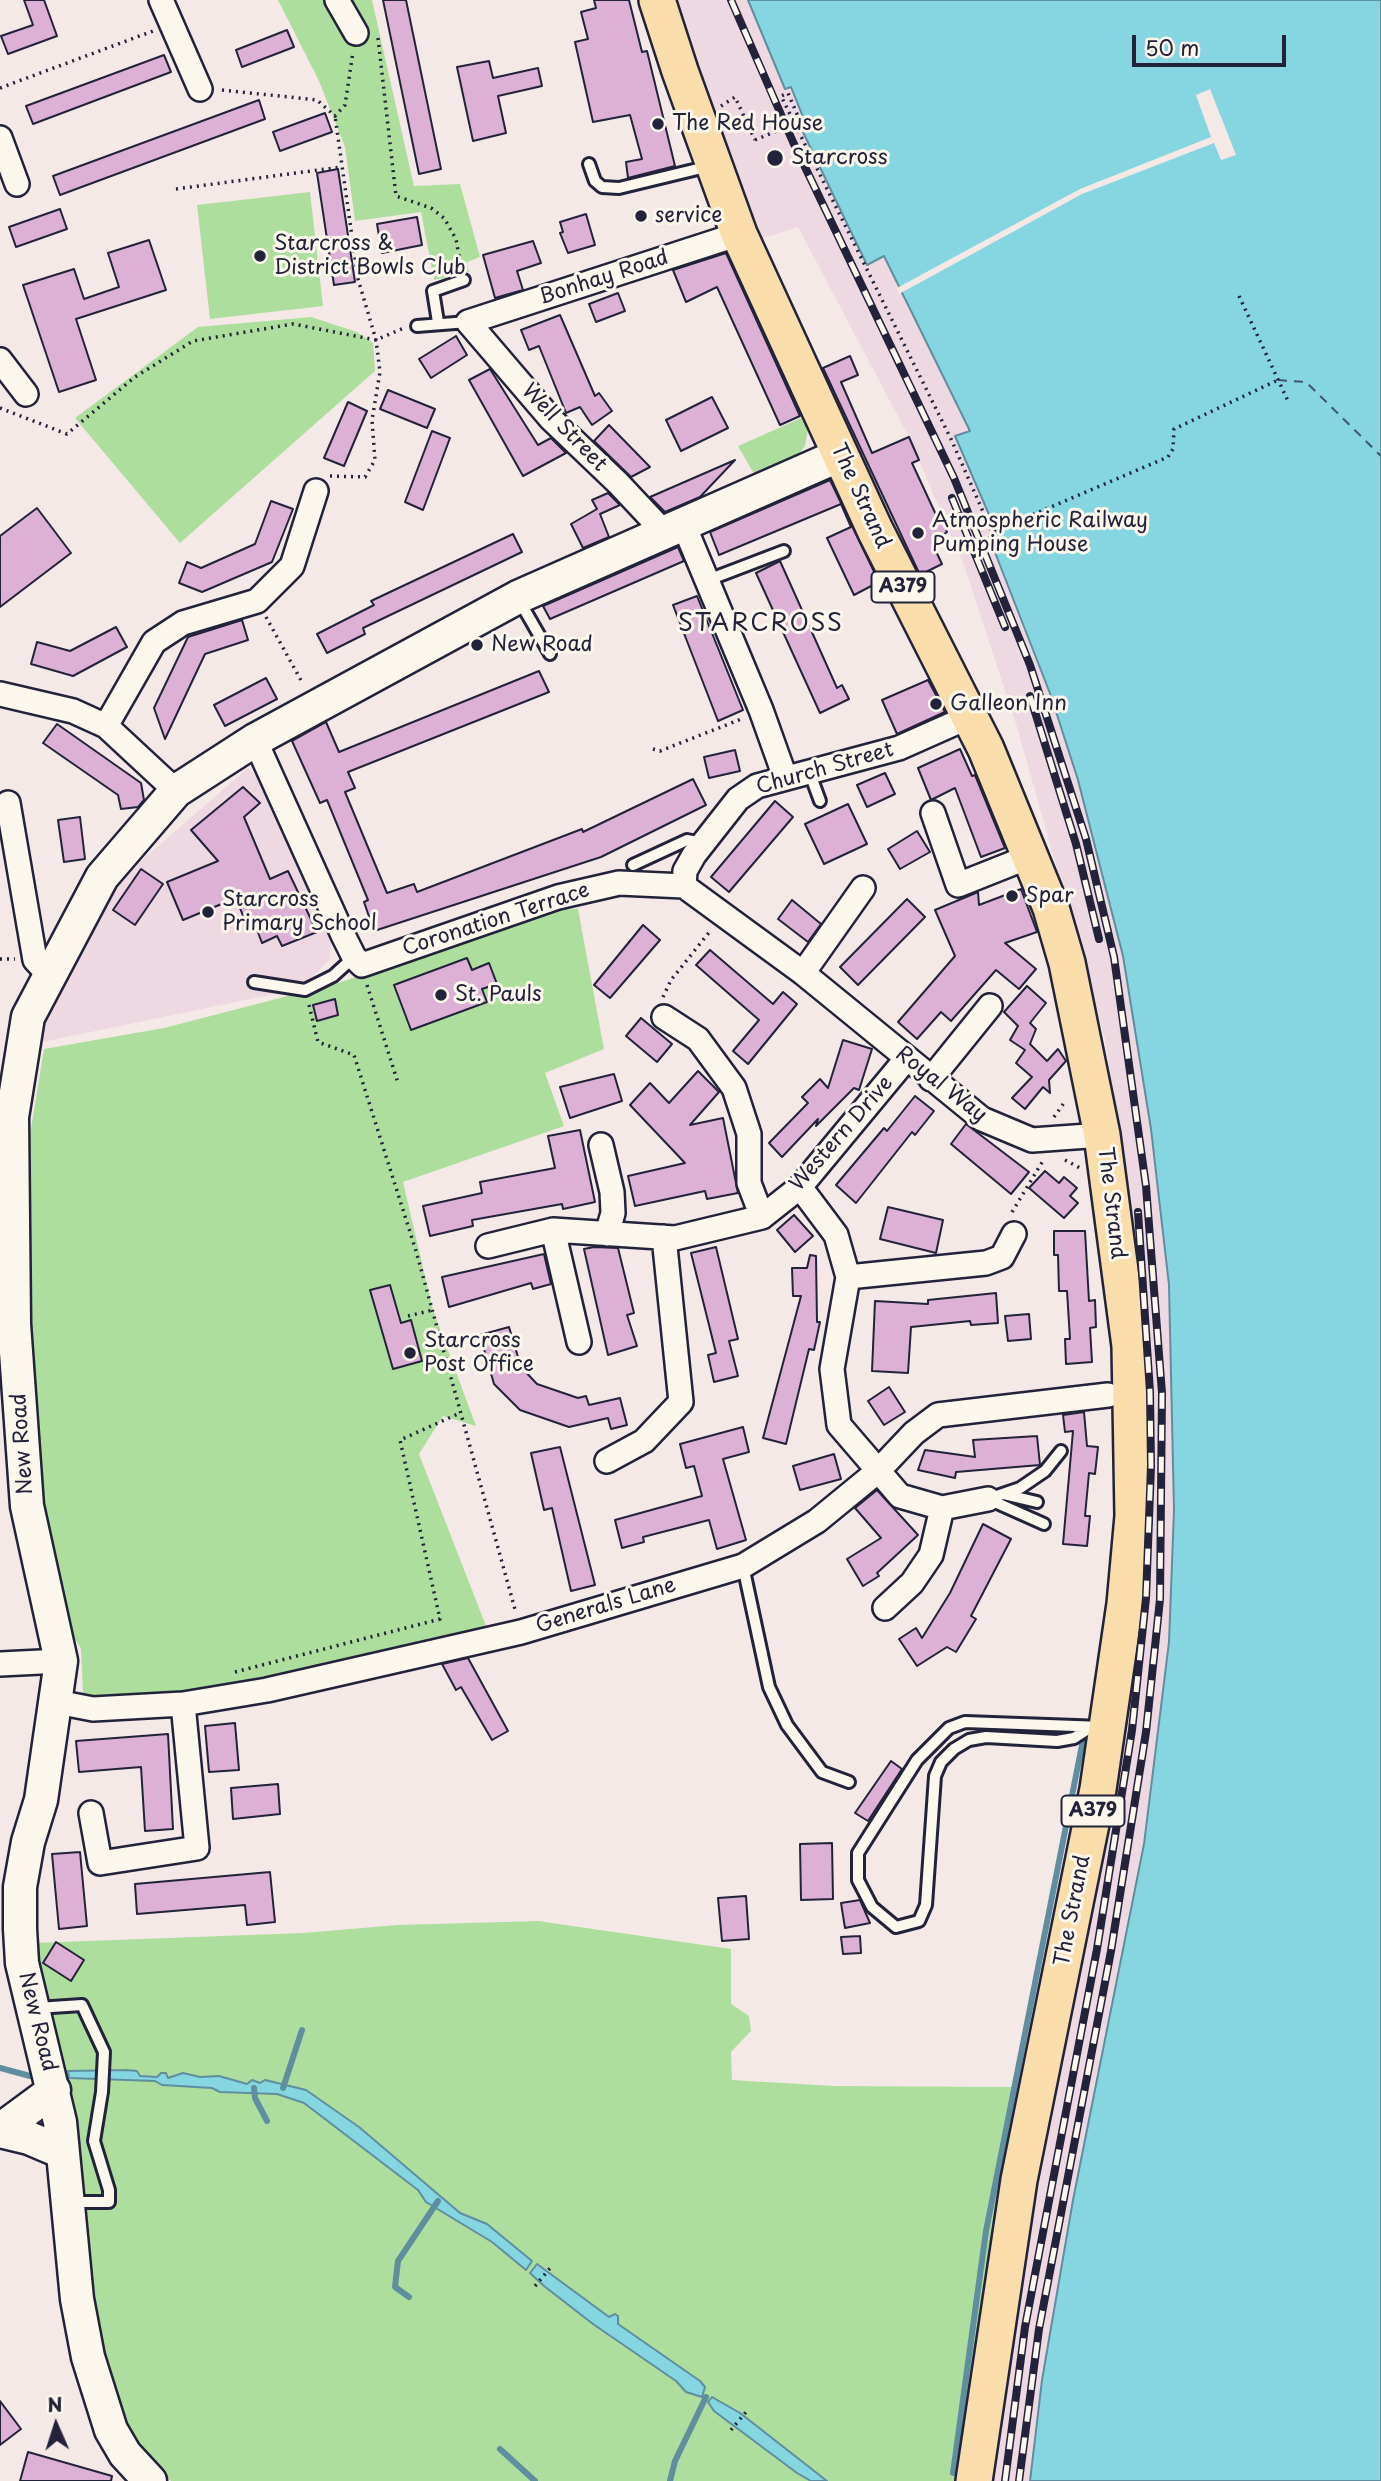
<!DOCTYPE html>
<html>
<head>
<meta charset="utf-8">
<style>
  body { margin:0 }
  #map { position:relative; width:1381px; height:2481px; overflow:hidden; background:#f5e9e7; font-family:"Playpen Sans",sans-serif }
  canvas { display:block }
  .north { position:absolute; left:21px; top:2390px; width:70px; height:70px; -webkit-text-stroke:5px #fbf7ec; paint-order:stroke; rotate:357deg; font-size:19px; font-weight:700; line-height:28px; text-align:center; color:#22223b }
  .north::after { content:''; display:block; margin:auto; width:24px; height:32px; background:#22223b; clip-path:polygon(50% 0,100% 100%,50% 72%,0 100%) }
  .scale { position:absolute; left:1132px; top:35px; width:154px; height:32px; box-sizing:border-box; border:4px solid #22223b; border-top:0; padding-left:9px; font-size:21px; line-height:24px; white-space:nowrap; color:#22223b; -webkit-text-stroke:5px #fbf7ec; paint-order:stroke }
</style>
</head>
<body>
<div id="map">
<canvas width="1381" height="2481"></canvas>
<div class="north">N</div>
<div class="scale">50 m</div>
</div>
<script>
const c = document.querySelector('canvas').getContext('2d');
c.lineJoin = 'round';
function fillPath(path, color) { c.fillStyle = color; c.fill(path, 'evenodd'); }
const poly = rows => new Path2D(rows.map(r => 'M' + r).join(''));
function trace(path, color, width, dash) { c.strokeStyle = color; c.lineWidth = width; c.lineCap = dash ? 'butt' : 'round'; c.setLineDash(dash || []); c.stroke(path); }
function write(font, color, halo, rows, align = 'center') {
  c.font = font + ' "Playpen Sans",sans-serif'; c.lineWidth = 6; c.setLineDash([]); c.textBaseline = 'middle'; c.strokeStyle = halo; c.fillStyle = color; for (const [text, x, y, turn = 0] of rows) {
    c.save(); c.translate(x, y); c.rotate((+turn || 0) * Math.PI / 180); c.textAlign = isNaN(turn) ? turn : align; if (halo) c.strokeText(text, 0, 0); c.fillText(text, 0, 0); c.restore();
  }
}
const built = poly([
  [675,0,748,0,785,89,791,87,807,127,802,131,867,264,884,256,970,432,955,437,997,533,989,537,1053,696,1078,780,1123,956,1151,1129,1169,1285,1174,1510,1169,1642,1144,1844,1073,2200,1042,2380,1030,2481,989,2481,1032,2195,1093,1883,1137,1291,1128,1192,1105,1039,1017,727,965,568,909,437,798,227,761,239],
  [248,768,261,781,331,943,329,961,299,989,23,1046,118,881]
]);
const green = poly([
  [278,0,372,0,414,186,460,184,480,257,467,262,469,272,434,280,421,212,355,221,345,147,319,81],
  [310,192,323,306,210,319,197,205],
  [311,317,357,332,373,343,375,371,180,543,75,418,198,327],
  [806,416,808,429,805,446,796,458,757,479,738,446],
  [578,909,604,1049,545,1073,564,1126,403,1182,433,1310,476,1426,443,1416,419,1454,488,1631,272,1686,88,1703,83,1693,81,1649,67,1626,38,1487,29,1378,29,1141,44,1049,164,1028,338,983,550,910],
  [538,1921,731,1949,731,2004,749,2016,751,2031,731,2052,732,2080,834,2086,1016,2087,955,2481,171,2481,132,2439,110,2391,95,2322,78,2139,34,1943,303,1933,398,1925]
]);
const water = poly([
  [748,0,1381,0,1381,2481,1030,2481,1042,2380,1073,2200,1144,1844,1169,1642,1174,1510,1169,1285,1151,1129,1123,956,1078,780,1051,696,989,537,997,533,955,436,970,431,884,256,867,265,802,130,807,127,791,87,785,89,748,0],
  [126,2070,137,2071,140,2076,157,2077,161,2073,166,2073,168,2078,183,2073,200,2077,219,2076,247,2084,252,2080,260,2083,265,2080,306,2090,359,2127,460,2213,487,2224,532,2261,526,2270,492,2242,426,2202,418,2190,304,2103,277,2094,220,2092,212,2088,162,2085,155,2081,69,2078,68,2071,126,2070],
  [537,2264,609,2317,615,2314,618,2316,618,2324,700,2381,705,2387,702,2397,686,2392,676,2381,593,2324,544,2286,530,2273,537,2264],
  [712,2397,740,2413,827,2481,811,2481,797,2473,714,2411,708,2402,712,2397]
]);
const pier = poly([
  [1210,89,1236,155,1221,160,1214,143,1082,194,899,294,897,288,1080,189,1211,137,1196,95]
]);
const stream = poly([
  [0,2068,30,2076],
  [254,2088,255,2098,267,2121],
  [283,2088,302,2030],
  [409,2297,395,2287,398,2261,438,2201],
  [500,2449,535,2481],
  [953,2473,986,2231,1083,1740],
  [670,2481,675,2461,706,2397]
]);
const ferry = poly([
  [1278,380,1306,382,1381,456]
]);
const building = poly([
  [24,0,44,0,57,36,8,54,1,36,33,25,24,0],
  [383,0,406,0,441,169,419,174,383,0],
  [594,0,629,0,642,52,647,51,675,166,628,178,626,162,642,159,630,115,593,122,575,42,588,39,581,12,596,8,594,0],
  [287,30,294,47,242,67,236,50,287,30],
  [164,55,171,72,33,124,26,106,164,55],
  [489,61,493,78,538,68,542,86,498,96,506,133,473,141,457,67,489,61],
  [259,100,265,119,60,195,53,176,259,100],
  [325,113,332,132,280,151,273,132,325,113],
  [338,169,355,282,334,285,317,173,338,169],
  [60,209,67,229,16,247,9,227,60,209],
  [586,214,595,245,568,253,560,233,563,232,560,222,586,214],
  [417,217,422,245,382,253,377,224,417,217],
  [149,240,166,290,76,319,96,380,59,392,23,285,74,269,84,299,119,287,108,253,149,240],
  [533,241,541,263,517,271,523,290,495,298,483,255,533,241],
  [726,253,800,416,780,425,717,287,686,302,673,270,726,253],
  [618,293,625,311,596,322,589,304,618,293],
  [560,315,595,396,599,393,612,411,592,425,580,407,566,413,539,346,529,350,521,330,560,315],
  [456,336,467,355,431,378,419,359,456,336],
  [850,356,858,375,841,382,872,453,909,437,919,460,912,463,938,519,942,518,947,532,932,543,942,564,920,575,823,368,850,356],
  [490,369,538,445,551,438,566,453,523,476,469,380,490,369],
  [388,390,435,409,427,428,380,409,388,390],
  [712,397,728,428,681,451,666,420,712,397],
  [348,402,367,411,344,466,324,458,348,402],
  [609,425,650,467,631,477,594,441,609,425],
  [432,431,450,438,423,510,405,502,432,431],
  [735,460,700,497,665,512,650,497,735,460],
  [830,480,879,582,854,595,827,538,851,527,841,504,719,555,710,532,830,480],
  [608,493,620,505,600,514,609,537,583,548,571,524,597,509,592,500,608,493],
  [271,501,293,509,272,562,202,592,179,583,187,562,201,568,255,544,271,501],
  [37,508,71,553,0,607,0,536,37,508],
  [513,534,522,552,363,628,365,634,327,653,317,634,374,605,371,601,513,534],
  [678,547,684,561,550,619,543,606,678,547],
  [780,561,837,688,842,685,849,699,820,713,756,573,780,561],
  [697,596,743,710,718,721,673,605,697,596],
  [242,620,248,640,205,654,165,739,154,708,188,637,242,620],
  [116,627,127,647,73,676,31,664,37,642,70,651,116,627],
  [539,671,549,692,348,772,355,788,345,792,387,893,414,884,417,892,582,829,583,832,693,779,706,805,601,857,374,931,364,902,368,900,327,800,320,803,292,741,326,722,339,752,539,671],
  [266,678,277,699,225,726,214,705,266,678],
  [928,680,945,712,897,734,882,700,928,680],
  [57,724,141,783,144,800,138,807,121,809,118,795,43,743,57,724],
  [960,749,972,776,975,775,1005,848,981,857,955,788,931,800,918,768,960,749],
  [735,750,740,771,709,778,704,757,735,750],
  [885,773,895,794,867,807,857,785,885,773],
  [243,787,260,803,244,817,270,879,288,871,317,932,282,946,277,936,262,943,256,927,249,931,236,898,183,920,167,882,218,861,191,830,243,787],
  [775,801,793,817,729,892,711,877,775,801],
  [848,804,867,844,824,864,805,824,848,804],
  [80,817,85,859,64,862,58,820,80,817],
  [917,831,930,852,900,869,888,849,917,831],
  [141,869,163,884,135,925,113,910,141,869],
  [1021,889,1037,932,1005,943,1036,969,1019,989,996,970,951,1021,941,1012,917,1039,898,1022,955,956,935,910,978,892,979,905,1021,889],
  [907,899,925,917,858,985,840,967,907,899],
  [792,900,821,924,808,942,778,919,792,900],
  [643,925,660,940,610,998,594,985,643,925],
  [710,950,773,1004,783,992,797,1004,748,1064,733,1051,759,1020,696,965,710,950],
  [467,958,472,970,489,963,497,984,482,989,487,1002,411,1030,394,985,467,958],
  [1027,986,1046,1003,1030,1023,1036,1029,1030,1044,1047,1061,1058,1049,1066,1061,1049,1080,1050,1093,1043,1087,1025,1109,1012,1098,1032,1077,1016,1063,1025,1050,1010,1040,1018,1026,1004,1012,1027,986],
  [335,999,338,1015,317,1021,313,1005,335,999],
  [641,1018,672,1044,657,1062,626,1036,641,1018],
  [843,1040,872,1049,859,1090,854,1088,816,1126,818,1119,782,1157,769,1143,808,1103,802,1097,820,1079,828,1088,843,1040],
  [698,1071,719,1092,690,1125,723,1118,738,1193,707,1199,705,1191,635,1206,628,1176,685,1163,630,1105,650,1083,669,1103,698,1071],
  [614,1074,622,1101,570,1118,560,1087,614,1074],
  [915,1096,934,1111,915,1135,912,1132,856,1203,836,1185,884,1128,887,1131,915,1096],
  [966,1124,1029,1172,1011,1194,951,1144,966,1124],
  [580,1130,595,1202,563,1209,562,1204,472,1220,473,1226,430,1236,423,1206,482,1193,480,1182,555,1168,548,1136,580,1130],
  [1045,1171,1059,1183,1064,1177,1077,1188,1070,1196,1078,1203,1064,1218,1029,1188,1045,1171],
  [888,1207,943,1220,936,1253,880,1239,888,1207],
  [794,1215,813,1236,795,1252,777,1230,794,1215],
  [1054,1231,1085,1231,1089,1301,1095,1300,1096,1327,1090,1328,1092,1362,1066,1364,1065,1339,1070,1339,1067,1291,1059,1291,1058,1255,1054,1255,1054,1231],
  [594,1247,618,1248,634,1313,627,1315,637,1346,608,1355,584,1249,594,1247],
  [716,1247,738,1339,729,1341,738,1376,714,1382,708,1355,716,1353,691,1253,716,1247],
  [544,1254,551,1284,533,1289,531,1283,449,1307,442,1277,544,1254],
  [810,1255,816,1256,817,1322,820,1322,814,1350,809,1349,786,1444,763,1438,801,1296,793,1296,792,1268,807,1268,810,1255],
  [390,1285,401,1323,411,1320,422,1361,393,1369,370,1290,390,1285],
  [996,1293,998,1323,971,1325,970,1321,911,1327,908,1373,872,1371,875,1301,928,1304,928,1300,996,1293],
  [1029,1314,1031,1339,1008,1341,1005,1316,1029,1314],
  [509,1327,521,1367,537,1384,578,1398,586,1396,589,1405,620,1398,627,1425,611,1429,608,1418,569,1427,520,1410,494,1384,480,1335,509,1327],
  [889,1387,905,1412,884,1425,868,1401,889,1387],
  [1084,1412,1087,1446,1098,1447,1095,1474,1089,1473,1085,1516,1090,1516,1087,1546,1063,1544,1073,1431,1065,1432,1063,1415,1084,1412],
  [743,1427,749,1452,723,1459,746,1540,717,1549,709,1520,643,1537,644,1542,622,1548,615,1520,702,1496,694,1466,686,1468,680,1444,743,1427],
  [1037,1436,1040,1465,956,1472,955,1478,918,1470,925,1450,975,1457,973,1440,1037,1436],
  [560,1447,595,1585,571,1591,552,1508,544,1510,531,1453,560,1447],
  [834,1454,841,1479,800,1490,793,1466,834,1454],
  [877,1490,918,1535,877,1573,879,1576,863,1586,847,1559,881,1538,855,1508,877,1490],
  [983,1524,1011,1539,971,1616,976,1619,956,1652,947,1647,917,1666,899,1639,916,1628,922,1638,950,1593,983,1524],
  [468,1658,508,1731,492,1740,461,1687,456,1690,442,1664,468,1658],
  [235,1723,239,1770,209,1772,205,1726,235,1723],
  [168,1734,173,1829,145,1831,141,1767,79,1772,76,1741,168,1734],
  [891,1761,902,1769,868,1821,855,1813,891,1761],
  [278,1784,280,1814,233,1819,231,1788,278,1784],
  [832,1843,833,1899,801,1900,800,1844,832,1843],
  [80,1852,87,1926,59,1929,52,1854,80,1852],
  [270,1872,275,1922,247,1925,245,1905,137,1914,135,1884,270,1872],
  [746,1896,749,1939,722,1941,718,1898,746,1896],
  [860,1900,870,1923,845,1928,841,1903,860,1900],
  [860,1936,861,1953,843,1954,841,1937,860,1936],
  [56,1942,84,1960,71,1981,43,1963,56,1942],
  [0,2401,21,2429,0,2445,0,2401],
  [28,2452,112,2476,111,2481,20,2481,28,2452]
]);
const path = poly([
  [378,38,396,196,431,208,444,218,456,239,461,267],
  [0,88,153,31],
  [222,90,317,100,335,116,345,105,353,52],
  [721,106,735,97,755,140],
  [800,121,788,93,781,96,951,439,992,532,1168,457,1173,449,1174,429,1278,380],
  [176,189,341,167],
  [1239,296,1288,401],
  [0,408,67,434,135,377,193,341,293,324,376,340,404,328],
  [330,476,365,477,375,460,372,420,380,372,376,340,358,279,335,116],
  [266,617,303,684],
  [653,749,660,751,744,718],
  [0,959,15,959],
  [367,985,398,1083],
  [663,997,671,980,711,930],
  [309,1005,318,1042,354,1055,416,1251,516,1613],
  [1054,1117,1066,1100],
  [1065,1160,1080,1168],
  [1012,1212,1044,1159],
  [408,1316,433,1310],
  [235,1672,440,1619,400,1440,460,1413],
  [535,2286,551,2267],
  [731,2430,746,2412]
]);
const lane = poly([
  [589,164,595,181,602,187,619,188,710,166],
  [438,322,433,291,464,280],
  [417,326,468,322],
  [708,580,784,551],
  [519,600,550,654],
  [809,771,820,801],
  [633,865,687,840,703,843],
  [254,982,305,990,333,976,354,957],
  [1003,1494,1037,1502],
  [988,1499,1020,1488,1045,1471,1061,1451],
  [988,1499,1044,1524],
  [743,1566,769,1687,787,1725,822,1772,849,1782],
  [1091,1727,1074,1738,1057,1741,986,1737,969,1740,954,1749,941,1762,935,1776,926,1905,919,1921,896,1927,872,1907,858,1880,858,1853,917,1760,949,1728,965,1722,1103,1727],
  [37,2008,82,2005,104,2052,102,2092,94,2141,109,2190,109,2202,70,2202]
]);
const street = poly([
  [161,0,200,89],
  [337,0,356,33],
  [0,138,17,184],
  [0,360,26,394],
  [683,523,761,710,785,777],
  [663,531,618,483,551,419,468,322,739,234],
  [0,694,73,711,106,726,176,791],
  [106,726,154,642,183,623,257,601,292,566,316,491],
  [255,740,343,935,354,957,362,965,558,897,619,883,684,886],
  [8,803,35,960,49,975],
  [933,813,958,885,1031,856],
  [684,886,803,973,982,1119,1032,1140,1102,1135],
  [684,886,685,871,694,855,738,799,757,786,899,748,971,716],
  [803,973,863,888],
  [664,1017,698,1039,734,1088,749,1134,749,1183,762,1217],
  [931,1079,990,1006],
  [601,1145,612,1192,613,1213,607,1234],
  [800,1187,836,1235,848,1277,832,1369,839,1425,900,1496,942,1508,931,1555,912,1583,885,1608],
  [553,1230,579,1342],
  [488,1246,553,1230,675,1238,762,1217,800,1187,907,1058],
  [848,1277,986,1263,1002,1257,1014,1234],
  [607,1461,644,1441,681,1402,664,1237],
  [942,1508,988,1499],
  [0,1664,61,1661],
  [57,1702,93,1709,183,1704,267,1690,521,1632,743,1566,817,1521,878,1471,914,1433,938,1415,1108,1395],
  [91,1813,100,1863,197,1848,183,1704]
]);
const secondary = poly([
  [0,2130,54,2090],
  [0,2131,29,2138,62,2152],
  [150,2481,125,2454,111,2430,88,2357,77,2299,60,2122,22,1963,20,1929,20,1887,28,1842,41,1800,61,1661,27,1506,14,1324,12,1117,28,1017,102,877,176,791,255,740,518,597,840,455]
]);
const primary = poly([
  [657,0,680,71,739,234,875,530,986,749,1051,908,1067,963,1102,1135,1130,1346,1133,1516,1125,1604,1098,1789,1019,2180,974,2481]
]);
const rail = poly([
  [731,0,793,142,954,478,1030,665,1086,839,1114,957,1146,1186,1162,1393,1160,1599,1146,1732,1111,1951,1039,2329,1019,2481],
  [952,498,1005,627],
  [1030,696,1076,844,1099,939],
  [1005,2481,1025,2327,1097,1949,1132,1730,1146,1598,1151,1466,1150,1392,1138,1212]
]);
const pathBridge = poly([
  [755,140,800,121]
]);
const markers = [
  [658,124,7,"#22223b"],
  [775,158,9,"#22223b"],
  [641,216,7,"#22223b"],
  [260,256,7,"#22223b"],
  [918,533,7,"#22223b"],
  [477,645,7,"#22223b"],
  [936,704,7,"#22223b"],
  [1012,896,7,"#22223b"],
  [208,912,7,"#22223b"],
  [441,995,7,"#22223b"],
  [410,1353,7,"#22223b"]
];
const shields = [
  [903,587,63],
  [1093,1811,63]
];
const shieldNames = [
  ["A379",903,587],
  ["A379",1093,1811]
];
const poiNames = [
  ["The Red House",672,124],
  ["Starcross",791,158],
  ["service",655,216],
  ["Starcross &",274,244],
  ["District Bowls Club",274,268],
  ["Atmospheric Railway",932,521],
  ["Pumping House",932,545],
  ["New Road",491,645],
  ["Galleon Inn",950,704],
  ["Spar",1026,896],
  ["Starcross",222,900],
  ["Primary School",222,924],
  ["St. Pauls",455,995],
  ["Starcross",424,1341],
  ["Post Office",424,1365]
];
const streetNames = [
  ["Bonhay Road",604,278,-18],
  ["Well Street",564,428,46],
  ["The Strand",860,496,65],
  ["Church Street",825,769,-16],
  ["Coronation Terrace",496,920,-18],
  ["Royal Way",941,1085,38],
  ["Western Drive",842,1134,-49],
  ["The Strand",1111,1203,83],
  ["New Road",23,1444,-94],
  ["Generals Lane",606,1606,-17],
  ["The Strand",1073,1911,-79],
  ["New Road",37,2022,76]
];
const quarterNames = [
  ["STARCROSS",761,624]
];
fillPath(built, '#eed8e2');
fillPath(green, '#aede9d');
fillPath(water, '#86d6e1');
trace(water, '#5e8e9f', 2);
fillPath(pier, '#f5e9e7');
trace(stream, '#5e8e9f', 6);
trace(ferry, '#40586d', 2, [9, 7]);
fillPath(building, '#ddb1d5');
trace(building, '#22223b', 2);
trace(lane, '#22223b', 16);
trace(street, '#22223b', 28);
trace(secondary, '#22223b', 37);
trace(primary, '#22223b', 40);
trace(path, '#22223b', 3.5, [2, 5]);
trace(lane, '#fbf7ec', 10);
trace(street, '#fbf7ec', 23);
trace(secondary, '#fbf7ec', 32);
trace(primary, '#f9deab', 35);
trace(rail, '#22223b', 8);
trace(rail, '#fbf7ec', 5, [16]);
trace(pathBridge, '#22223b', 3.5, [2, 5]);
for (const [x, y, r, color] of markers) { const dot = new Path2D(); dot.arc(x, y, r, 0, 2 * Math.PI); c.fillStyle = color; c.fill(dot); trace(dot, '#fbf7ec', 2.5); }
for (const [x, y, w] of shields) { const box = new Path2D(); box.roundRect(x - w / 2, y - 15.5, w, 31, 5); c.fillStyle = '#fbf7ec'; c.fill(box); trace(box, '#22223b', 2); }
write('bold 19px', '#22223b', null, shieldNames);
write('21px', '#22223b', '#fbf7ec', poiNames, 'left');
write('21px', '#22223b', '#fbf7ec', streetNames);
c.letterSpacing = '2px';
write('24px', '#22223b', '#fbf7ec', quarterNames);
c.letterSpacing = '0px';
</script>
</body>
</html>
